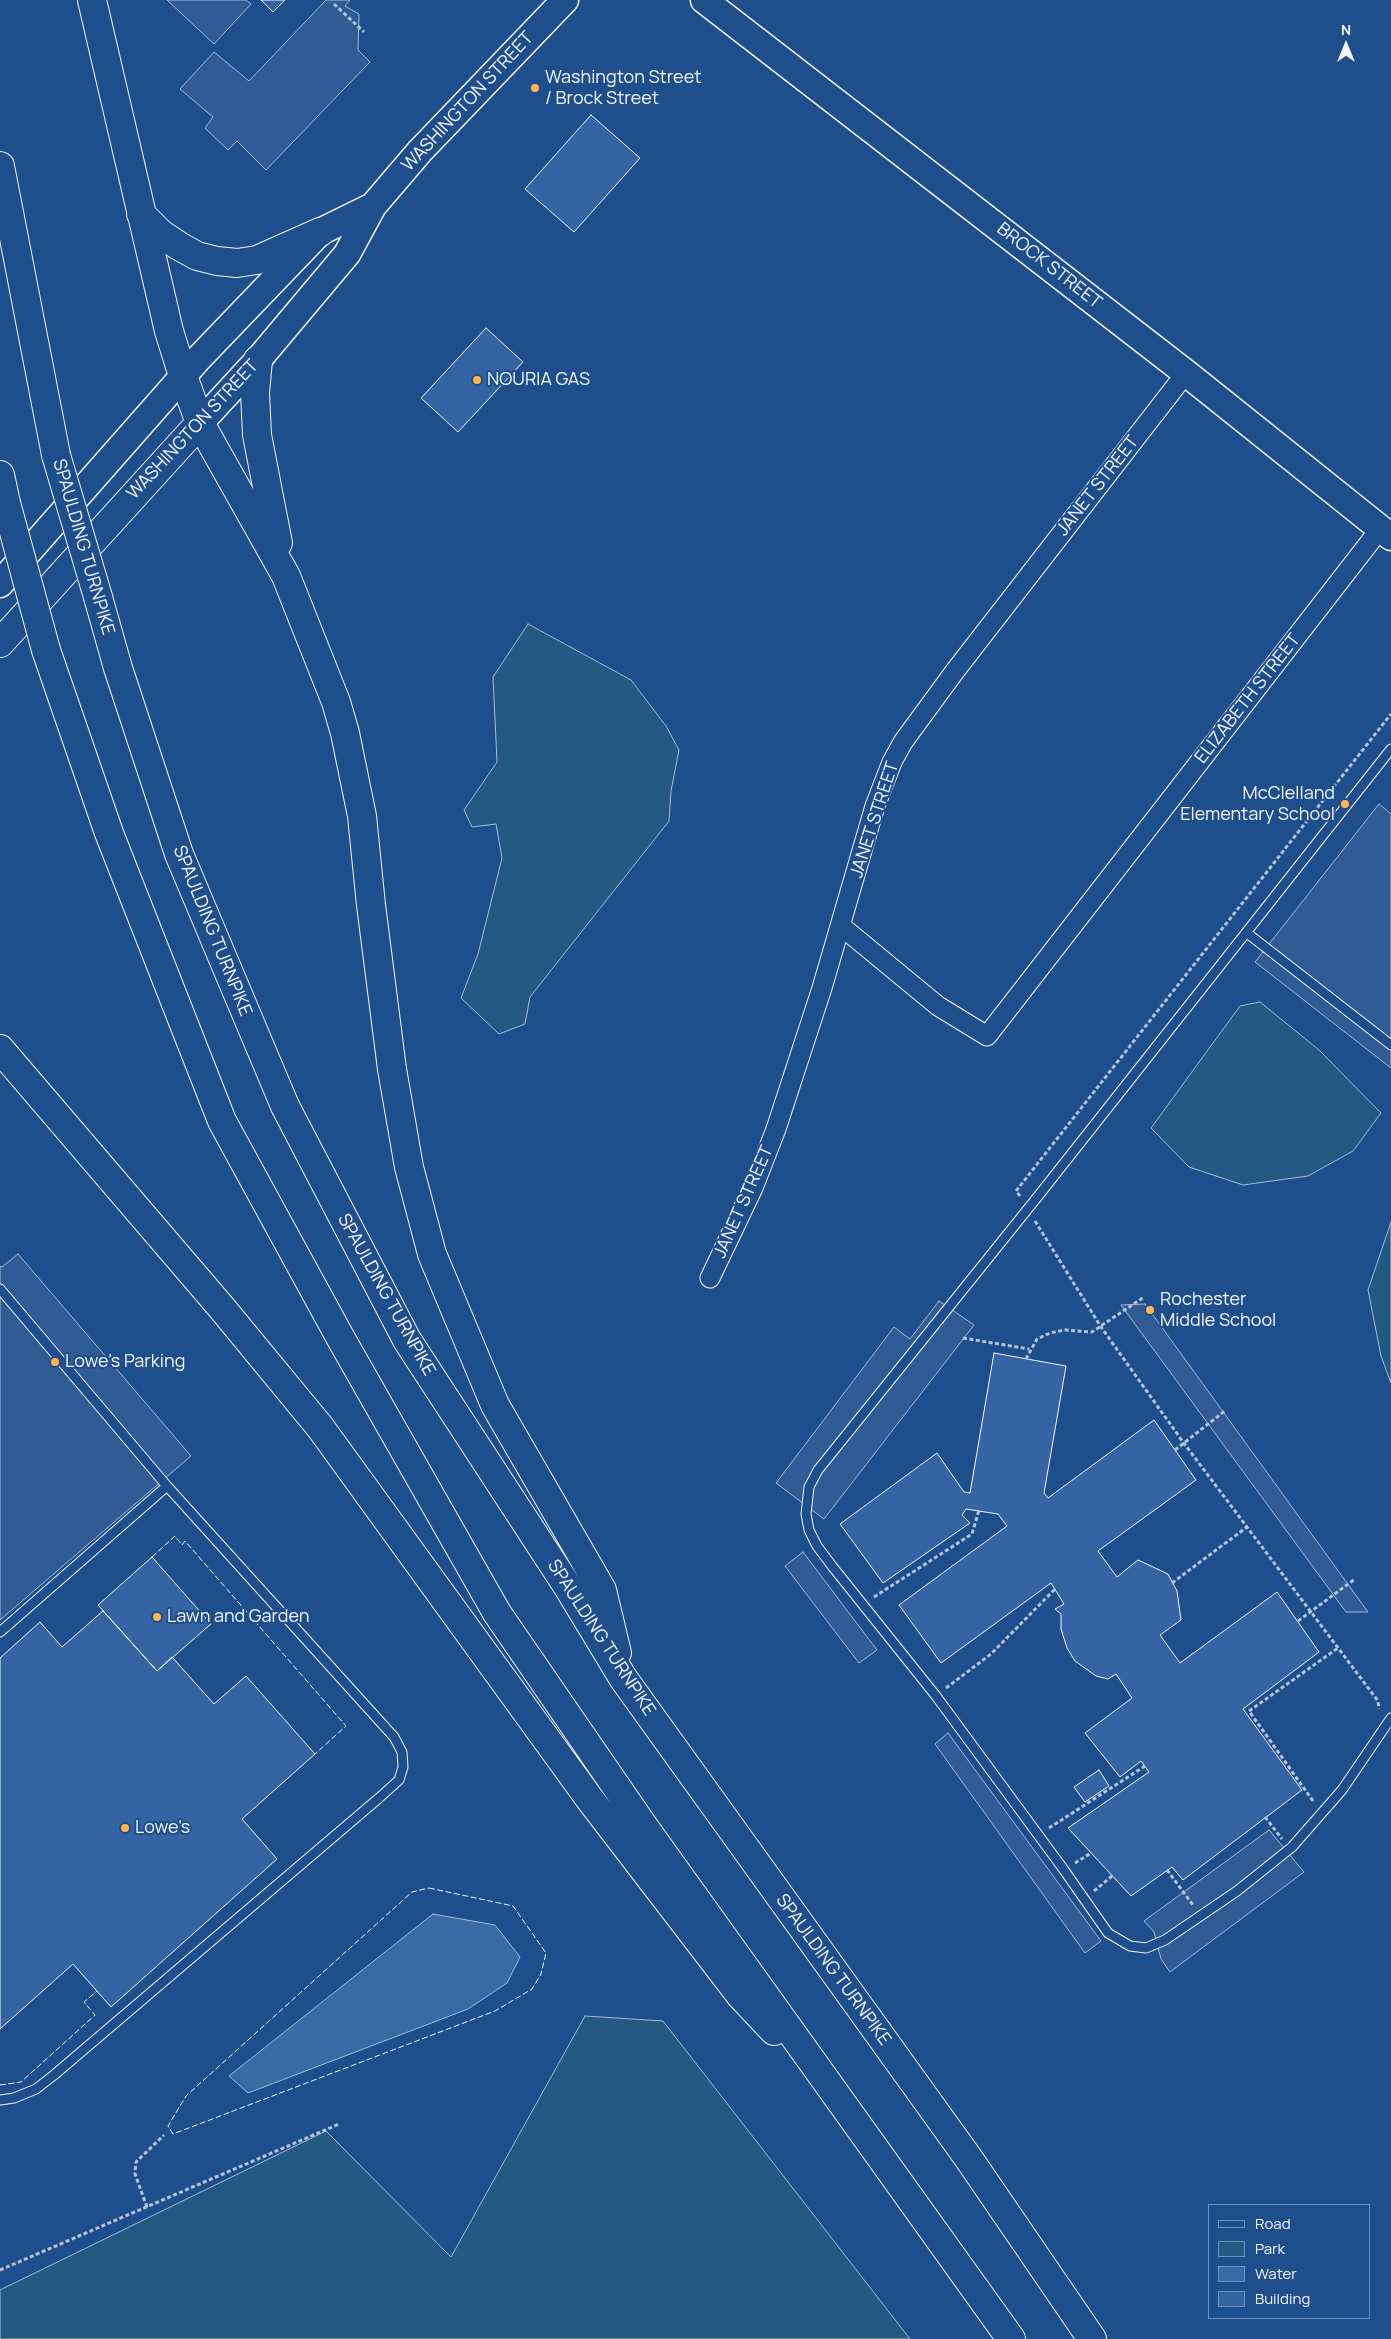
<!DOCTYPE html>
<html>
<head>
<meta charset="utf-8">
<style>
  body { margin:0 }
  #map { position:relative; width:1391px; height:2339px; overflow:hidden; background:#1f4e8c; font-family:Manrope,sans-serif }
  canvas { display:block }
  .legend { position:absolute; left:1208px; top:2204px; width:162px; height:115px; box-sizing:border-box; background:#1f4e8c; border:1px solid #7391ba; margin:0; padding:6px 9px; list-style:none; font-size:15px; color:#f2f6ff }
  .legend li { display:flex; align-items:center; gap:10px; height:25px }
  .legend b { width:25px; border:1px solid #7391ba }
  .north { position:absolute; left:1321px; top:20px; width:50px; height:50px; -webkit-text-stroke:4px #1f4e8c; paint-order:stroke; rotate:0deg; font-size:14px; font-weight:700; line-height:20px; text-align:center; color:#f2f6ff }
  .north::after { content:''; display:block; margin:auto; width:18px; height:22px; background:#f2f6ff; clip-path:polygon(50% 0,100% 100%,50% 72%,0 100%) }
</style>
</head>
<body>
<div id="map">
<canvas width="1391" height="2339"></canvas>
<ul class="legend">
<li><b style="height:6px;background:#1f4e8c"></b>Road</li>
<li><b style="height:14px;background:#245a82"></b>Park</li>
<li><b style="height:14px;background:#3b69a3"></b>Water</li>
<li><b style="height:14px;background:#3563a3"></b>Building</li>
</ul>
<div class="north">N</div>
</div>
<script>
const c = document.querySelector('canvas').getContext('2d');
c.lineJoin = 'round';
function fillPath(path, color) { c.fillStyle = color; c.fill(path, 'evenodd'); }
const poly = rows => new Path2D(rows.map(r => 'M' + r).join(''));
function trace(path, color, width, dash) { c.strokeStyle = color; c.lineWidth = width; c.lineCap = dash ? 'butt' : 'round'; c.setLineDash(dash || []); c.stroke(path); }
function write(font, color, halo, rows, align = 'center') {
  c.font = font + ' Manrope,sans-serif'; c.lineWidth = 4; c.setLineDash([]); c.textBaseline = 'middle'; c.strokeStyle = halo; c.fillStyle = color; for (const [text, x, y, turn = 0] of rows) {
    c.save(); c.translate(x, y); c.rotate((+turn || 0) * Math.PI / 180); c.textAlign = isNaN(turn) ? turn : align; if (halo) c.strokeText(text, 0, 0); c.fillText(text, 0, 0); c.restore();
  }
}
const green = poly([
  [528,624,631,680,666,726,679,750,671,791,669,821,530,997,525,1024,499,1034,461,998,478,954,502,858,496,824,472,827,464,810,497,762,493,677,528,624],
  [1260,1002,1319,1050,1381,1113,1353,1151,1308,1176,1243,1185,1189,1167,1151,1128,1240,1006,1260,1002],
  [1391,1222,1391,1383,1381,1356,1368,1290,1391,1222],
  [585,2016,663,2021,910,2339,0,2339,0,2290,326,2131,451,2257,585,2016]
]);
const parking = poly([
  [167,0,246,0,251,4,214,44,167,0],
  [326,0,350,0,345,6,359,14,358,50,370,62,266,170,237,141,228,150,205,128,213,117,180,89,214,52,249,81,326,0],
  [1379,804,1391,814,1391,1068,1255,962,1379,804],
  [18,1254,191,1456,0,1620,0,1266,2,1267,18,1254],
  [939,1301,974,1325,824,1519,776,1483,894,1327,910,1339,939,1301],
  [1145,1304,1368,1612,1346,1612,1121,1305,1145,1304],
  [803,1552,877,1650,859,1663,785,1566,803,1552],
  [948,1733,1101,1941,1085,1953,935,1744,948,1733],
  [1269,1830,1304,1872,1170,1972,1161,1959,1154,1932,1144,1921,1269,1830]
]);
const water = poly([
  [433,1914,495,1925,520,1957,507,1983,468,2009,248,2093,229,2076,433,1914]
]);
const building = poly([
  [261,0,285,0,273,12,261,0],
  [591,115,640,158,574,232,525,189,591,115],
  [486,328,523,362,458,432,421,398,486,328],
  [994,1353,1066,1366,1044,1493,1048,1498,1154,1420,1196,1480,1098,1551,1117,1577,1138,1560,1168,1574,1177,1591,1181,1620,1160,1635,1180,1663,1277,1592,1319,1652,1243,1709,1302,1790,1183,1880,1172,1867,1131,1896,1068,1828,1149,1772,1141,1761,1120,1777,1085,1733,1132,1698,1116,1674,1108,1679,1096,1676,1075,1661,1067,1648,1061,1629,1061,1614,1055,1609,1064,1604,1051,1583,941,1663,899,1605,1007,1526,998,1514,966,1509,962,1515,970,1523,883,1583,840,1524,937,1453,964,1492,970,1493,994,1353],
  [152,1557,211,1624,157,1671,98,1605,152,1557],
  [103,1611,157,1671,172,1657,214,1704,246,1676,315,1754,242,1819,277,1859,111,2007,73,1964,0,2029,0,1658,40,1622,62,1647,103,1611],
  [1099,1770,1109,1786,1085,1802,1074,1787,1099,1770]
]);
const path = poly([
  [334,4,364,32],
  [1020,1196,1016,1191,1391,714],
  [1035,1221,1101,1327,1183,1442,1378,1701,1379,1709],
  [963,1338,1029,1349],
  [1026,1359,1037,1339,1050,1333,1065,1330,1092,1332,1144,1297],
  [1175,1450,1226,1410],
  [1172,1583,1247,1527],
  [874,1597,972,1534,979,1510],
  [1298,1621,1355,1579],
  [946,1688,991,1654,1055,1589],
  [1313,1801,1249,1711,1338,1648],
  [1265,1817,1282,1839],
  [1049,1828,1145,1766],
  [1075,1863,1091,1853],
  [1167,1870,1193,1905],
  [1094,1891,1112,1876],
  [147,2207,135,2174,136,2162,164,2135],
  [0,2270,339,2124]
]);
const lane = poly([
  [1391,749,1039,1195,818,1470,809,1487,806,1514,809,1530,817,1546,832,1566,936,1696,1064,1870,1108,1933,1130,1946,1146,1948,1165,1940,1237,1891,1292,1847,1342,1790,1391,1718],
  [1247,933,1391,1045],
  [0,1289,167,1486,0,1632],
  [0,2100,14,2098,36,2089,54,2075,379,1798,399,1780,403,1767,402,1752,394,1737,167,1486]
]);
const street = poly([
  [841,926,938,1006,987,1036,1380,529],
  [710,1278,753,1188,776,1129,822,988,875,806,892,762,903,742,955,671,1186,373]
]);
const secondary = poly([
  [704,0,1186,373,1391,537],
  [200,423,258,360,347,254,373,206,420,151,565,0],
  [0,584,199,358,320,232,373,206]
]);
const primary = poly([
  [0,643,200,423]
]);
const highway = poly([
  [92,0,169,331,183,376,200,423,286,576,336,702,345,733,362,816,371,905,392,1069,409,1167,432,1254,495,1405,602,1590,617,1653],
  [0,166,56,455],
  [141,214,161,234,179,246,197,256,217,261,237,263,257,260,320,232],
  [258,360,255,393,257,435,278,543],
  [0,475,6,503],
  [98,597,118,668,179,854,285,1106,407,1340,568,1587,623,1678,969,2159,1092,2339],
  [46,650,109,833,222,1121,340,1337,497,1613,642,1824,1011,2339],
  [0,1049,221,1307,320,1427,589,1798,741,1996,774,2031]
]);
const highwayBridge = poly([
  [56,455,98,597],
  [6,503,46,650]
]);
const fence = poly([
  [152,1557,175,1536,182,1545,185,1541,346,1726,315,1754],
  [429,1888,513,1906,546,1953,541,1974,532,1989,495,2011,173,2134,168,2126,186,2096,412,1892,429,1888],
  [0,2085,21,2082,95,2015,84,2002,97,1991]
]);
const markers = [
  [535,88,5,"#ffb74d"],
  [477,380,5,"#ffb74d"],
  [1345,804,5,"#ffb74d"],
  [1150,1310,5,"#ffb74d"],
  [55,1362,5,"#ffb74d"],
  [157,1617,5,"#ffb74d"],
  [125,1828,5,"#ffb74d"]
];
const poiNames = [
  ["Washington Street",545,78],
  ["/ Brock Street",545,99],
  ["NOURIA GAS",487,380],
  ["McClelland",1335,794,"right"],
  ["Elementary School",1335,815,"right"],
  ["Rochester",1160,1300],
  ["Middle School",1160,1321],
  ["Lowe's Parking",65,1362],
  ["Lawn and Garden",167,1617],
  ["Lowe's",135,1828]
];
const streetNames = [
  ["WASHINGTON STREET",468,102,-47],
  ["BROCK STREET",1049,266,38],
  ["WASHINGTON STREET",193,430,-47],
  ["JANET STREET",1098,486,-52],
  ["SPAULDING TURNPIKE",83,547,74],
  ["ELIZABETH STREET",1248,699,-52],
  ["JANET STREET",875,820,-72],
  ["SPAULDING TURNPIKE",212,931,68],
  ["JANET STREET",744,1202,-66],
  ["SPAULDING TURNPIKE",386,1295,61],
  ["SPAULDING TURNPIKE",601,1638,57],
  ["SPAULDING TURNPIKE",833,1970,54]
];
fillPath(green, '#245a82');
trace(green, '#a8bbd7', 1);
fillPath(parking, '#305b95');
trace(parking, '#a8bbd7', 1);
fillPath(water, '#3b69a3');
trace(water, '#a8bbd7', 1);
fillPath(building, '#3563a3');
trace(building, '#f2f6ff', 1);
trace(lane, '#f2f6ff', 11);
trace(street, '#f2f6ff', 21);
trace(secondary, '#f2f6ff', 29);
trace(primary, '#f2f6ff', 30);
trace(highway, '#f2f6ff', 30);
trace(path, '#b3c4dc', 3, [4, 2.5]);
trace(lane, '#1f4e8c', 9);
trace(street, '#1f4e8c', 19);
trace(secondary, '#1f4e8c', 26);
trace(primary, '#1f4e8c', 28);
trace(highway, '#1f4e8c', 28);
trace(highwayBridge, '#f2f6ff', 30, []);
trace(highwayBridge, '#1f4e8c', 28);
trace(fence, '#f2f6ff', 1, [6, 2.5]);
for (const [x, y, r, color] of markers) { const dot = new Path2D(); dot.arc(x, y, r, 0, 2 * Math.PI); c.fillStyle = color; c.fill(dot); trace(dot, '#1f4e8c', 2); }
write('18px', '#f2f6ff', '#1f4e8c', poiNames, 'left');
write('18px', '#f2f6ff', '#1f4e8c', streetNames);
</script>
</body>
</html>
